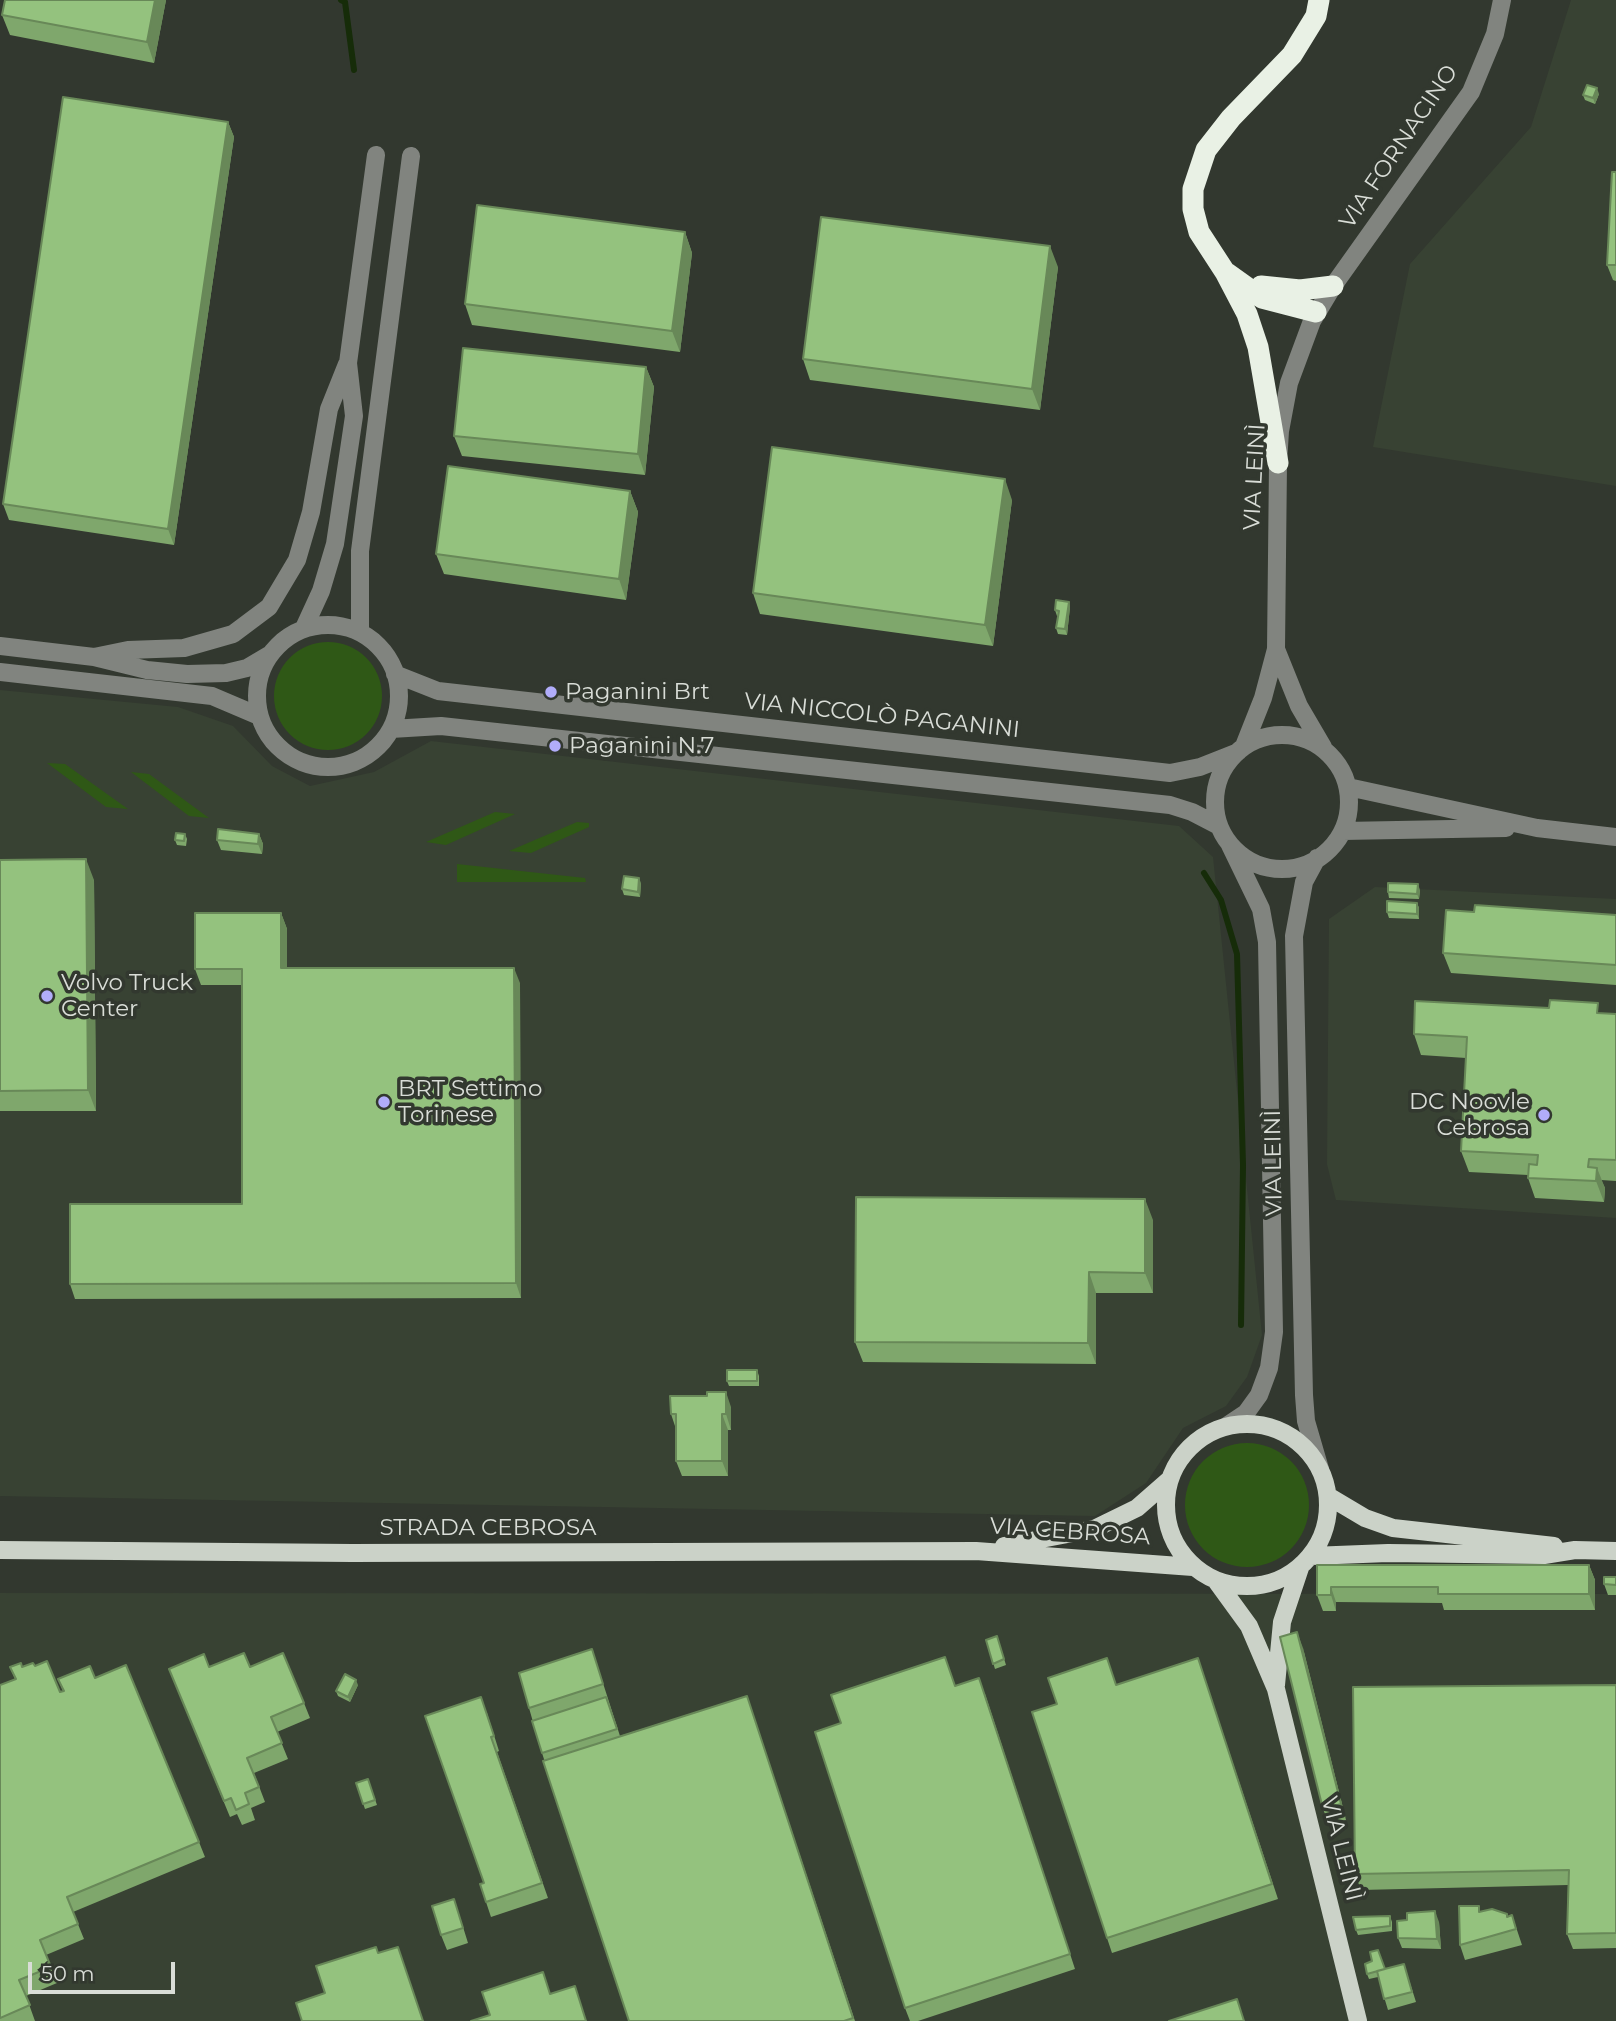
<!DOCTYPE html>
<html>
<head>
<meta charset="utf-8">
<style>
  body { margin:0 }
  #map { position:relative; width:1616px; height:2021px; overflow:hidden; background:#32382f; font-family:Montserrat,sans-serif }
  canvas { display:block }
  .scale { position:absolute; left:28px; top:1962px; width:147px; height:32px; box-sizing:border-box; border:4px solid #d9ddd7; border-top:0; padding-left:9px; font-size:21px; line-height:24px; white-space:nowrap; color:#d9ddd7; -webkit-text-stroke:5px #32382f; paint-order:stroke }
</style>
</head>
<body>
<div id="map">
<canvas width="1616" height="2021"></canvas>
<div class="scale">50 m</div>
</div>
<script>
const c = document.querySelector('canvas').getContext('2d');
c.lineJoin = 'round';
function fillPath(path, color) { c.fillStyle = color; c.fill(path, 'evenodd'); }
const poly = rows => new Path2D(rows.map(r => 'M' + r).join(''));
function trace(path, color, width, dash) { c.strokeStyle = color; c.lineWidth = width; c.lineCap = dash ? 'butt' : 'round'; c.setLineDash(dash || []); c.stroke(path); }
function write(font, color, halo, rows, align = 'center') {
  c.font = font + ' Montserrat,sans-serif'; c.lineWidth = 7; c.setLineDash([]); c.textBaseline = 'middle'; c.strokeStyle = halo; c.fillStyle = color; for (const [text, x, y, turn = 0] of rows) {
    c.save(); c.translate(x, y); c.rotate((+turn || 0) * Math.PI / 180); c.textAlign = isNaN(turn) ? turn : align; if (halo) c.strokeText(text, 0, 0); c.fillText(text, 0, 0); c.restore();
  }
}
const built = poly([
  [1571,0,1616,0,1616,486,1373,447,1410,264,1531,127],
  [0,690,178,707,233,726,272,766,310,786,374,772,431,741,1179,826,1213,857,1262,1335,1247,1377,1226,1406,1183,1428,1146,1483,1095,1516,0,1496],
  [1375,887,1616,899,1616,1218,1336,1200,1327,1164,1329,919],
  [0,1593,1616,1594,1616,2021,0,2021]
]);
const green = poly([
  '274 696a54 54 0 1 1 108 0a54 54 0 1 1-108 0Z',
  [47,763,65,764,128,809,106,807],
  [131,772,149,774,209,818,189,816],
  [495,812,515,814,446,845,426,842],
  [577,822,589,823,589,827,531,853,509,851],
  [457,864,585,878,586,882,457,882],
  '1185 1505a62 62 0 1 1 124 0a62 62 0 1 1-124 0Z'
]);
const stream = poly([
  [341,0,345,2,354,70],
  [1204,873,1221,900,1237,954,1243,1165,1241,1325]
]);
const minor = poly([
  '257 696a71 71 0 1 1 142 0a71 71 0 1 1-142 0Z',
  [304,628,321,591,335,544,354,416,348,363,376,155],
  [360,632,360,551,411,156],
  [0,646,94,657,147,670,187,674,226,673,247,668,269,655],
  [1276,649,1299,706,1323,747],
  [94,657,128,650,184,648,233,634,269,607,297,560,311,512,329,409,347,364],
  [0,672,212,696,259,716],
  [395,674,438,691,1170,773,1200,767,1238,752],
  [391,729,441,726,1170,805,1192,812,1219,826],
  '1215 802a67 67 0 1 1 134 0a67 67 0 1 1-134 0Z',
  [1244,746,1263,698,1276,649,1278,463,1280,431,1289,383,1312,321,1333,286,1471,92,1495,34,1502,0],
  [1348,787,1537,828,1616,837],
  [1343,831,1506,828],
  [1317,858,1304,882,1294,936,1304,1395,1306,1421,1320,1469],
  [1228,1425,1246,1413,1259,1395,1269,1368,1274,1332,1267,942,1261,909,1230,845]
]);
const major = poly([
  '1166 1505a81 81 0 1 1 162 0a81 81 0 1 1-162 0Z',
  [1328,1496,1365,1518,1393,1528,1554,1546],
  [1004,1546,1094,1529,1137,1508,1169,1480],
  [0,1550,352,1553,976,1551,1193,1567],
  [1311,1556,1388,1553,1544,1555,1575,1550,1616,1551],
  [1217,1582,1249,1626,1276,1689,1358,2021],
  [1276,1685,1282,1622,1300,1568]
]);
const highway = poly([
  [1227,273,1262,298,1316,312],
  [1261,286,1300,290,1333,286],
  [1278,463,1258,347,1247,314,1225,272,1199,232,1193,209,1193,189,1206,150,1231,118,1292,55,1316,16,1319,0]
]);
const wall = poly([
  [5,0,166,0,154,63,10,35,2,15],
  [1599,94,1595,104,1585,100,1583,95],
  [228,122,234,137,174,545,9,520,3,504],
  [1616,172,1616,281,1613,280,1607,265],
  [685,232,692,253,680,352,472,325,465,304],
  [1058,267,1040,410,810,380,803,359],
  [646,367,654,387,645,475,462,456,454,436],
  [630,491,638,512,626,600,444,574,436,554],
  [1012,500,993,646,760,614,753,593],
  [1069,602,1070,607,1067,635,1058,634,1056,628,1058,616,1057,616,1055,610],
  [185,834,187,839,186,846,177,845,175,840],
  [259,834,263,844,262,854,221,850,217,840],
  [0,860,94,880,96,1111,0,1111],
  [641,883,640,897,624,895,622,889],
  [1420,890,1419,899,1389,898,1388,892],
  [1417,903,1419,908,1419,919,1389,918,1387,912],
  [1474,912,1616,915,1616,985,1451,973,1443,953],
  [281,913,287,929,287,968,520,983,521,1298,75,1299,70,1284,242,1204,242,985,201,985,195,969],
  [1601,1013,1616,1014,1616,1181,1601,1180,1605,1188,1604,1202,1535,1198,1528,1178,1528,1175,1469,1172,1461,1151,1466,1058,1421,1055,1414,1034],
  [1153,1220,1153,1293,1096,1293,1096,1364,863,1362,855,1342],
  [757,1370,759,1376,759,1386,729,1386,727,1381],
  [731,1407,731,1430,728,1430,728,1476,682,1476,676,1461,676,1429,671,1414],
  [1317,1565,1589,1565,1595,1580,1595,1610,1444,1610,1442,1603,1336,1602,1336,1611,1323,1611,1317,1595],
  [1616,1565,1616,1595,1608,1595,1604,1584,1616,1577],
  [997,1636,1006,1665,995,1669,986,1640],
  [1303,1648,1346,1820,1329,1824,1323,1809],
  [592,1649,620,1736,747,1696,855,2021,629,2021,542,1753,529,1708],
  [35,1666,60,1692,63,1691,58,1679,95,1678,199,1842,205,1857,73,1912,84,1939,46,1955,57,1983,26,1996,35,2021,0,2021,0,1685,15,1679,10,1667],
  [250,1667,304,1703,310,1718,277,1732,288,1759,254,1773,265,1802,251,1808,255,1820,242,1825,237,1814,230,1817,169,1669],
  [1203,1673,1278,1899,1112,1953,1107,1938,1116,1685],
  [358,1685,350,1702,338,1696,336,1691],
  [1616,1685,1616,1948,1573,1949,1567,1934,1568,1885,1361,1890,1355,1874],
  [955,1686,985,1694,1075,1969,918,2021,910,2021,905,2008],
  [487,1713,499,1751,497,1752,548,1898,491,1917,480,1884,484,1883],
  [368,1779,377,1805,365,1809,356,1783],
  [1481,1911,1507,1914,1508,1917,1512,1915,1522,1945,1465,1960,1460,1945],
  [459,1914,468,1943,447,1950,441,1935],
  [1390,1916,1392,1922,1392,1931,1358,1935,1356,1930],
  [1407,1920,1439,1922,1441,1949,1402,1948,1398,1938],
  [1404,1964,1416,2002,1388,2010,1378,1977,1369,1979,1367,1974]
]);
const shadedWall = poly([
  [155,0,166,0,154,63,147,42],
  [1597,88,1599,94,1595,104,1593,98],
  [228,122,234,137,174,545,168,529],
  [685,232,692,253,680,352,672,331],
  [1050,246,1058,267,1040,410,1032,389],
  [646,367,654,387,645,475,638,454],
  [1005,479,1012,500,993,646,985,625],
  [630,491,638,512,626,600,619,579],
  [1069,602,1070,607,1067,635,1065,629],
  [259,834,263,844,262,854,258,844],
  [86,859,94,880,96,1111,88,1090],
  [639,878,641,883,640,897,638,892],
  [1418,884,1420,890,1419,899,1417,894],
  [1417,903,1419,908,1419,919,1417,914],
  [281,913,287,929,287,984,281,968],
  [514,968,520,983,521,1298,516,1283],
  [1597,1168,1605,1188,1604,1202,1596,1181],
  [1145,1199,1153,1220,1153,1293,1145,1273],
  [1089,1272,1096,1293,1096,1364,1088,1343],
  [726,1392,731,1407,731,1430,726,1414],
  [722,1414,728,1430,728,1476,722,1461],
  [1589,1565,1595,1580,1595,1610,1589,1594],
  [1331,1587,1336,1602,1336,1611,1331,1595],
  [1297,1632,1303,1648,1346,1820,1341,1804],
  [356,1680,358,1685,350,1702,348,1697],
  [1435,1911,1439,1922,1441,1949,1437,1939]
]);
const building = poly([
  [5,0,155,0,147,42,2,15,5,0],
  [1587,85,1597,88,1593,98,1583,95,1587,85],
  [63,97,228,122,168,529,3,504,63,97],
  [1612,172,1616,172,1616,265,1607,265,1612,172],
  [477,205,685,232,672,331,465,304,477,205],
  [821,217,1050,246,1032,389,803,359,821,217],
  [463,348,646,367,638,454,454,436,463,348],
  [772,447,1005,479,985,625,753,593,772,447],
  [448,466,630,491,619,579,436,554,448,466],
  [1056,600,1069,602,1065,629,1056,628,1059,611,1055,610,1056,600],
  [218,829,259,834,258,844,217,840,218,829],
  [176,833,185,834,184,841,175,840,176,833],
  [86,859,88,1090,0,1091,0,860,86,859],
  [624,876,639,878,638,892,622,889,624,876],
  [1388,883,1418,884,1417,894,1388,892,1388,883],
  [1387,901,1417,903,1417,914,1387,912,1387,901],
  [1475,905,1616,915,1616,965,1443,953,1446,910,1474,912,1475,905],
  [195,913,281,913,281,968,514,968,516,1283,70,1284,70,1204,242,1204,242,969,195,969,195,913],
  [1550,1000,1598,1003,1597,1013,1616,1014,1616,1160,1589,1159,1588,1167,1597,1168,1596,1181,1528,1178,1529,1164,1537,1165,1538,1155,1461,1151,1467,1037,1414,1034,1415,1001,1549,1008,1550,1000],
  [856,1197,1145,1199,1145,1273,1089,1272,1088,1343,855,1342,856,1197],
  [727,1370,757,1370,757,1381,727,1381,727,1370],
  [707,1392,726,1392,726,1414,722,1414,722,1461,676,1461,676,1414,671,1414,670,1396,707,1396,707,1392],
  [1317,1565,1589,1565,1589,1594,1438,1594,1438,1587,1331,1587,1331,1595,1317,1595,1317,1565],
  [1604,1577,1616,1577,1616,1585,1604,1584,1604,1577],
  [1297,1632,1341,1804,1323,1809,1280,1637,1297,1632],
  [997,1636,1004,1659,993,1664,986,1640,997,1636],
  [592,1649,603,1684,529,1708,519,1673,592,1649],
  [244,1653,250,1667,283,1653,304,1703,271,1717,282,1743,247,1758,259,1787,245,1793,249,1804,236,1810,231,1798,224,1801,169,1669,204,1654,209,1667,244,1653],
  [945,1657,955,1686,979,1678,1070,1954,905,2008,815,1732,841,1723,831,1695,945,1657],
  [1107,1658,1116,1685,1198,1658,1272,1884,1107,1938,1032,1712,1057,1704,1048,1678,1107,1658],
  [47,1661,60,1692,64,1691,58,1679,90,1666,95,1678,126,1665,199,1842,67,1897,78,1924,40,1940,51,1967,19,1980,30,2005,0,2018,0,1685,16,1679,10,1667,21,1663,22,1667,33,1663,35,1666,47,1661],
  [345,1674,356,1680,348,1697,336,1691,345,1674],
  [1616,1685,1616,1933,1567,1934,1569,1870,1355,1874,1353,1687,1616,1685],
  [747,1696,853,2018,844,2021,629,2021,543,1761,747,1696],
  [481,1697,494,1736,491,1737,542,1883,486,1902,480,1884,484,1883,425,1716,481,1697],
  [606,1697,617,1729,542,1753,532,1721,606,1697],
  [368,1779,375,1800,363,1804,356,1783,368,1779],
  [454,1899,463,1928,441,1935,432,1906,454,1899],
  [1459,1906,1479,1906,1479,1912,1492,1909,1507,1914,1507,1917,1512,1915,1516,1929,1460,1945,1459,1906],
  [1435,1911,1437,1939,1398,1938,1397,1921,1407,1920,1407,1913,1435,1911],
  [1390,1916,1390,1926,1356,1930,1353,1917,1390,1916],
  [376,1947,378,1953,398,1947,423,2021,302,2021,296,2003,325,1993,316,1966,376,1947],
  [1378,1950,1385,1969,1367,1974,1365,1964,1372,1961,1370,1952,1378,1950],
  [1404,1964,1412,1992,1384,1999,1377,1971,1404,1964],
  [543,1972,550,1994,575,1986,586,2021,471,2021,490,2015,482,1992,543,1972],
  [1237,1999,1244,2021,1169,2021,1237,1999]
]);
const markers = [
  [551,692,7,"#b1adfa"],
  [555,746,7,"#b1adfa"],
  [47,996,7,"#b1adfa"],
  [384,1102,7,"#b1adfa"],
  [1544,1115,7,"#b1adfa"]
];
const streetNames = [
  ["VIA FORNACINO",1399,147,-56],
  ["VIA LEINÌ",1255,477,-87],
  ["VIA NICCOLÒ PAGANINI",882,716,6],
  ["VIA LEINÌ",1274,1163,-91],
  ["STRADA CEBROSA",488,1528],
  ["VIA CEBROSA",1070,1532,4],
  ["VIA LEINÌ",1341,1849,76]
];
const poiNames = [
  ["Paganini Brt",565,692],
  ["Paganini N.7",569,746],
  ["Volvo Truck",61,983],
  ["Center",61,1009],
  ["BRT Settimo",398,1089],
  ["Torinese",398,1115],
  ["DC Noovle",1530,1102,"right"],
  ["Cebrosa",1530,1128,"right"]
];
fillPath(built, '#384233');
fillPath(green, '#2f5816');
trace(stream, '#162c09', 6);
trace(minor, '#81847f', 18);
trace(major, '#cbd2c8', 18);
trace(highway, '#e9f1e5', 21);
fillPath(wall, '#7fa76c');
fillPath(shadedWall, '#688858');
fillPath(building, '#94c27e');
trace(building, '#688858', 2);
for (const [x, y, r, color] of markers) { const dot = new Path2D(); dot.arc(x, y, r, 0, 2 * Math.PI); c.fillStyle = color; c.fill(dot); trace(dot, '#32382f', 2.5); }
write('23px', '#d9ddd7', '#32382f', streetNames);
write('23px', '#d9ddd7', '#32382f', poiNames, 'left');
</script>
</body>
</html>
